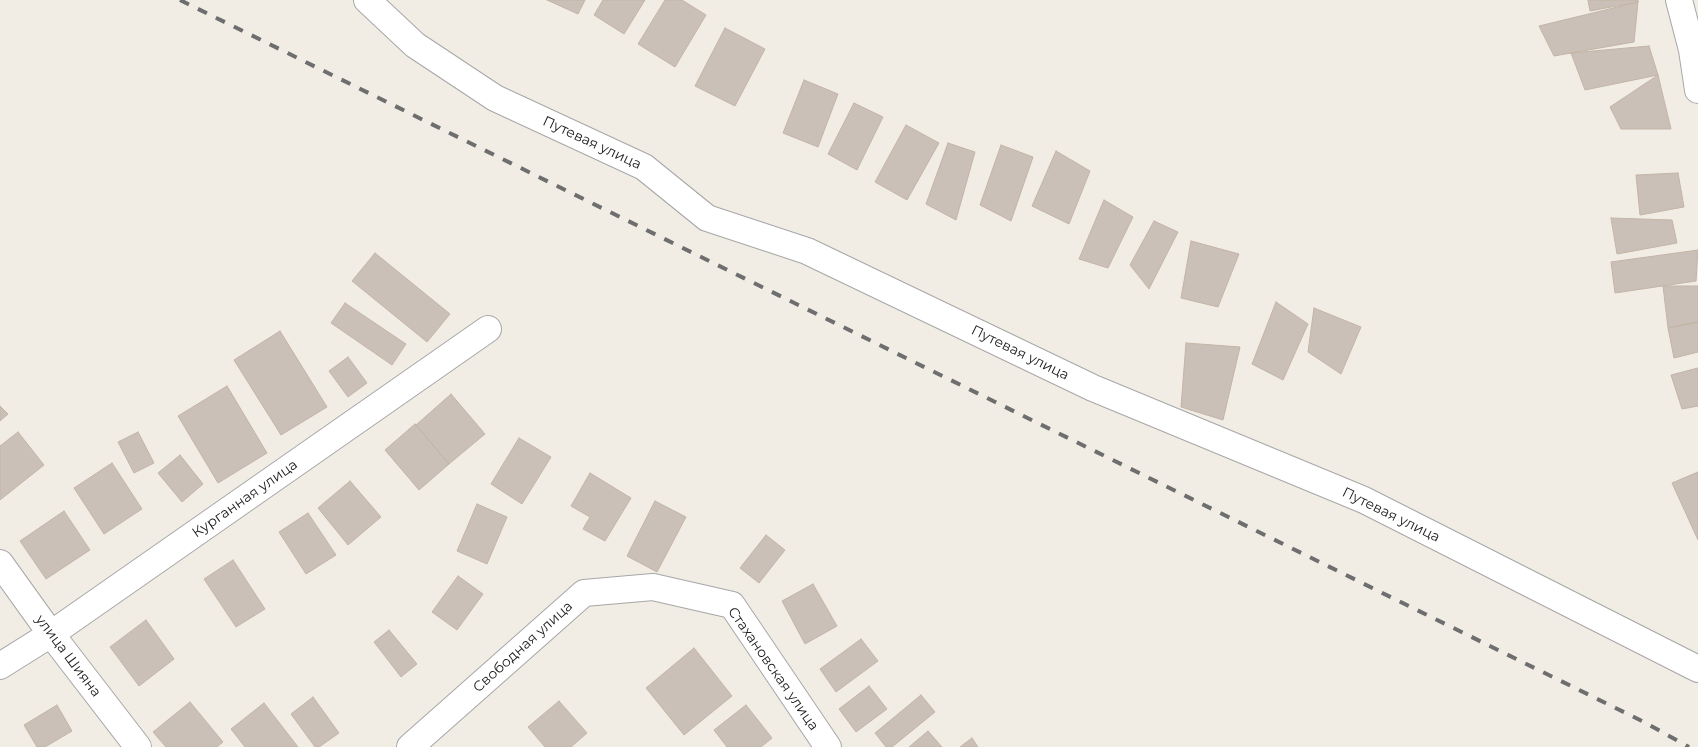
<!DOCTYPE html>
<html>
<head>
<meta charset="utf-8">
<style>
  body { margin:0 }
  canvas { display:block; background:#f1ede5 }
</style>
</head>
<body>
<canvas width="1698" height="747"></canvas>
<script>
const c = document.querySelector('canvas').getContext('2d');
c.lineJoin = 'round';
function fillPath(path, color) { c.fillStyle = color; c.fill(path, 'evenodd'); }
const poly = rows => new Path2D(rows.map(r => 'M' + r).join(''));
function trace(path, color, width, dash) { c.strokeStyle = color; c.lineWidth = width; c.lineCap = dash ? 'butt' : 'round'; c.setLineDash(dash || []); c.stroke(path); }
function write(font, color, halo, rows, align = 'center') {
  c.font = font + ' Montserrat,sans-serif'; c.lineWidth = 4; c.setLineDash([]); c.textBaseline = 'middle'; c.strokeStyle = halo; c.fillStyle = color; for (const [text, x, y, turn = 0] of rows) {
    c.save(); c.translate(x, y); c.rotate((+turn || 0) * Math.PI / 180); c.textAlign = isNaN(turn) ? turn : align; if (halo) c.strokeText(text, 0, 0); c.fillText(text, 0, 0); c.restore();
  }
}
const building = poly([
  [547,0,585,0,578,14,547,0],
  [603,0,645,0,624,34,594,15,603,0],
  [665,0,682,0,706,15,675,67,638,44,665,0],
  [1588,0,1638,0,1638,2,1590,11,1588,0],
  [1638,2,1634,42,1554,56,1539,26,1638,2],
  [725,28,765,49,735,106,695,86,725,28],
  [1649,46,1658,75,1585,90,1571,53,1649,46],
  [1658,75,1671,129,1621,129,1610,107,1658,75],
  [804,80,838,94,818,147,783,133,804,80],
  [854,103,883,117,857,170,828,154,854,103],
  [906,125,939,143,907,200,875,182,906,125],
  [948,143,975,152,956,220,926,204,948,143],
  [1001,145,1033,157,1011,221,980,205,1001,145],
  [1056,151,1090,171,1069,224,1032,206,1056,151],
  [1678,173,1684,207,1640,215,1636,175,1678,173],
  [1104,200,1133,217,1108,268,1079,259,1104,200],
  [1611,218,1672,220,1677,243,1617,254,1611,218],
  [1154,221,1178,232,1149,289,1130,265,1154,221],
  [1191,241,1239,254,1218,307,1181,298,1191,241],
  [1698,250,1696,281,1615,293,1611,262,1698,250],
  [375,253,450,314,427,342,352,281,375,253],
  [1663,286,1698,286,1698,322,1668,328,1663,286],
  [1276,302,1308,324,1283,380,1252,364,1276,302],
  [345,303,406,344,392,365,331,323,345,303],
  [1314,308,1361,327,1341,374,1308,352,1314,308],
  [1698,322,1698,352,1674,358,1668,328,1698,322],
  [280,331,327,407,281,435,234,360,280,331],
  [1186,343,1240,347,1223,420,1181,407,1186,343],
  [348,357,367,383,348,397,329,371,348,357],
  [1698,368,1698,406,1682,409,1671,375,1698,368],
  [227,386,267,453,218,483,178,416,227,386],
  [451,394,485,434,449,464,416,425,451,394],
  [0,406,8,414,0,421,0,406],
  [415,424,449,464,419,490,385,450,415,424],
  [18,432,44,465,0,500,0,446,18,432],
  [138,432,154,463,134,473,118,442,138,432],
  [519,438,551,457,522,504,491,484,519,438],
  [180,455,203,484,182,502,158,473,180,455],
  [112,463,142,509,104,534,74,488,112,463],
  [1698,472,1698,540,1672,483,1698,472],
  [590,473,631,498,605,541,583,529,590,517,571,506,590,473],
  [350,481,381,517,348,545,318,508,350,481],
  [655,501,686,517,657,572,627,556,655,501],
  [477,504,507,517,487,564,457,551,477,504],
  [64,511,90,550,46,579,20,541,64,511],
  [308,513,336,555,306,574,279,532,308,513],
  [766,535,785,550,759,583,740,568,766,535],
  [233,560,265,609,236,627,204,579,233,560],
  [458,576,483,594,457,630,432,612,458,576],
  [813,584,837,626,805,644,782,601,813,584],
  [146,620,174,659,139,686,110,647,146,620],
  [389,630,417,664,401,677,374,642,389,630],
  [861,639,878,661,836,692,820,669,861,639],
  [694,648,732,696,684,735,646,688,694,648],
  [869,686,887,709,856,732,839,709,869,686],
  [921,695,935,712,892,747,886,747,875,733,921,695],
  [313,697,339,733,319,747,315,747,291,714,313,697],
  [559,701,587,733,571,747,545,747,528,727,559,701],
  [190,702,223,742,217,747,166,747,153,732,190,702],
  [264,703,298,747,245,747,231,729,264,703],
  [57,705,72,731,45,747,37,747,24,725,57,705],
  [746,705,772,738,761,747,727,747,714,730,746,705],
  [928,731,942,747,909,747,928,731],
  [972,738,978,747,960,747,972,738]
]);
const minor = poly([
  [367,0,415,45,495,98,644,167,707,218,807,251,1093,388,1364,500,1698,669],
  [1679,0,1692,50,1698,90],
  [0,563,51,634,138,747],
  [0,666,51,634,488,329],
  [410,747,584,593,653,587,732,605,828,747]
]);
const rail = poly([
  [180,0,1642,721,1689,747]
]);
const streetNames = [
  ["Путевая улица",592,143,25],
  ["Путевая улица",1020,353,26],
  ["Курганная улица",245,499,-35],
  ["Путевая улица",1391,515,26],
  ["Свободная улица",523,647,-42],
  ["улица Шияна",68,656,53],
  ["Стахановская улица",773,669,55]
];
fillPath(building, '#cac0b8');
trace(building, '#c4b4a6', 1);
trace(minor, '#a7a7a7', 28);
trace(minor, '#fff', 26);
trace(rail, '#6e6e6e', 4, [10, 10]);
write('14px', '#202020', '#fff', streetNames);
</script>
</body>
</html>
